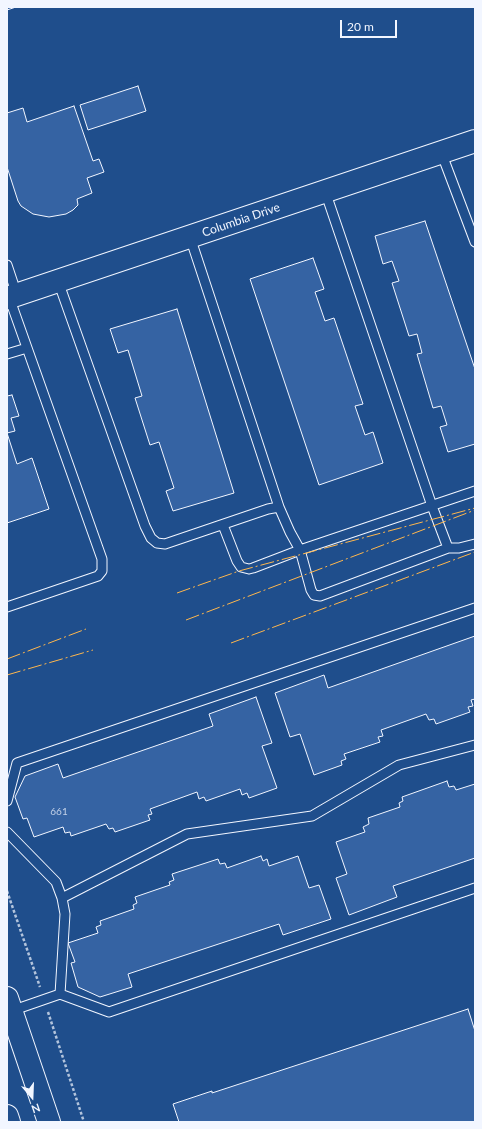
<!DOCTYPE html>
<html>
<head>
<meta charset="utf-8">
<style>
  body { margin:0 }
  #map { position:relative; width:482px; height:1129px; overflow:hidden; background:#1f4e8c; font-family:Lato,sans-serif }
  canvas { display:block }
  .frame { position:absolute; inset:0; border:8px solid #f2f6ff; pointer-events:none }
  .north { position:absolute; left:12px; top:1077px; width:40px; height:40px; -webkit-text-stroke:3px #1f4e8c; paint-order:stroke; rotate:161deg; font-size:11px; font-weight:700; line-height:16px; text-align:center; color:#f2f6ff }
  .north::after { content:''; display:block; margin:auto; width:14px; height:18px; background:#f2f6ff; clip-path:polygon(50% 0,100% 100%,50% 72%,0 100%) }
  .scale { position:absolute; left:340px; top:20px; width:57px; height:18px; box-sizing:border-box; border:2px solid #f2f6ff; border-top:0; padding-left:5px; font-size:12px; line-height:14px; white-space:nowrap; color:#f2f6ff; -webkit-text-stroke:3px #1f4e8c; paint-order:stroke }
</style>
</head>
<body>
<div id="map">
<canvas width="482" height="1129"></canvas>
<div class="frame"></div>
<div class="north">N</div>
<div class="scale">20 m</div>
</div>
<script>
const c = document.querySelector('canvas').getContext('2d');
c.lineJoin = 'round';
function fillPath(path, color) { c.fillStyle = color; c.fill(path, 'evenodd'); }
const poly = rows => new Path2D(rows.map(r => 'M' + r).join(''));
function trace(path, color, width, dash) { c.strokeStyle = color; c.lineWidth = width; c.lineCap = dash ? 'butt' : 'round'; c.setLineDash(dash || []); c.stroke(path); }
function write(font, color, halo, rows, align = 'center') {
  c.font = font + ' Lato,sans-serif'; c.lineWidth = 3; c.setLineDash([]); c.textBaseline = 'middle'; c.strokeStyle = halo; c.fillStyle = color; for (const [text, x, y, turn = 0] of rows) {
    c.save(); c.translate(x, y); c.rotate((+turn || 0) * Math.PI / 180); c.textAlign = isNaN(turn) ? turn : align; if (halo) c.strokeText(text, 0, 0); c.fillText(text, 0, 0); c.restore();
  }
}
const building = poly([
  [7,7,16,7,7,10,7,7],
  [138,86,146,111,88,130,80,105,138,86],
  [74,106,93,161,99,159,104,172,87,178,92,193,77,199,78,205,73,210,66,214,49,217,33,214,21,206,18,201,7,167,7,113,23,108,27,122,74,106],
  [425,221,475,369,475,444,448,452,440,427,447,425,441,406,433,408,417,354,422,353,417,334,409,336,392,283,399,281,392,261,383,264,375,236,425,221],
  [313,258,324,289,315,292,325,321,334,318,363,404,355,406,365,435,373,432,383,463,319,485,250,279,313,258],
  [177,309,234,493,173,511,166,491,174,488,159,442,150,445,135,398,142,396,128,350,118,353,110,329,177,309],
  [12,395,19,416,11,418,15,431,7,433,17,464,32,458,49,509,7,523,7,396,12,395],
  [475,636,475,699,471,700,473,706,468,707,470,712,436,724,434,719,429,720,426,714,381,730,383,736,378,737,380,742,344,754,346,759,341,761,342,765,314,775,300,734,290,737,275,693,324,675,328,688,475,636],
  [256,697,272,743,262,746,277,788,249,798,247,793,242,795,240,789,206,801,204,797,199,799,197,792,150,809,152,814,148,815,150,820,115,832,113,828,109,829,106,824,71,836,70,832,65,833,63,827,34,837,27,818,23,819,15,797,25,776,58,764,63,778,213,726,209,714,256,697],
  [447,781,449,787,454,786,456,790,475,784,475,858,393,886,397,897,349,915,336,878,347,874,336,842,365,832,363,827,369,824,368,818,400,807,399,803,403,801,402,797,447,781],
  [261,856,263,861,267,859,269,866,298,856,309,888,319,885,331,919,283,935,279,924,128,974,132,987,100,997,78,987,71,963,75,962,68,943,98,933,96,927,101,925,100,921,134,909,133,905,137,903,135,897,170,885,169,882,174,880,172,874,218,859,220,864,225,863,227,868,261,856],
  [468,1009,475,1031,475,1122,179,1122,173,1104,212,1091,212,1093,468,1009]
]);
const path = poly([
  [7,891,40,987],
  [48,1012,84,1122]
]);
const lane = poly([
  [441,152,475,242],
  [190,237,279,507],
  [7,265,17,295],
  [58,281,145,526,151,538,157,543,165,544,268,509,279,507,290,532,300,550,475,491],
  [7,354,27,348],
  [223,525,237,561,241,567,249,569,253,568,300,550,311,590,314,595,320,596,448,548,432,506,325,191],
  [448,548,459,548,475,544],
  [7,607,98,576,102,571,102,559,9,297],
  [7,801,17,763,475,608],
  [7,832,56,882,62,898,65,914,60,994],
  [62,898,187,834,312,816,399,765,475,745],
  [11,1011,60,994,109,1012,475,888]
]);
const secondary = poly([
  [7,298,475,141],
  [7,998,49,1122],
  [7,1116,9,1122]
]);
const power = poly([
  [177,593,239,571,475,508],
  [186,620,475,510],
  [231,643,475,552],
  [7,659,86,629],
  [7,675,93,650]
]);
const numberNames = [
  ["661",59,812]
];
const streetNames = [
  ["Columbia Drive",241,220,-19]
];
fillPath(building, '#3563a3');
trace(building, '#f2f6ff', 1);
trace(lane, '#f2f6ff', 11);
trace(secondary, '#f2f6ff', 24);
trace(path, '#b3c4dc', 2.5, [3, 2]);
trace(lane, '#1f4e8c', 9);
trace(secondary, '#1f4e8c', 22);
trace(power, '#ffb74d', 1, [14, 3, 2, 3]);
write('10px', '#c3d1e8', null, numberNames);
write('12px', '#f2f6ff', '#1f4e8c', streetNames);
</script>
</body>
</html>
